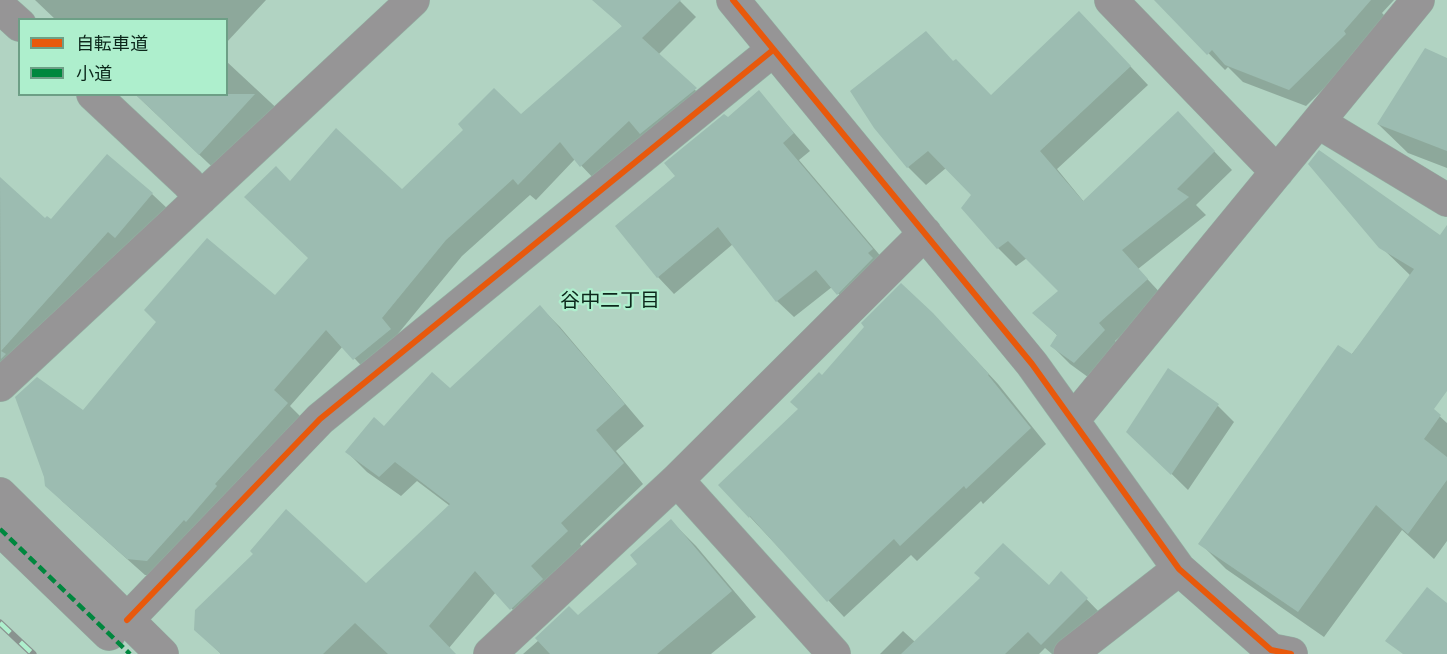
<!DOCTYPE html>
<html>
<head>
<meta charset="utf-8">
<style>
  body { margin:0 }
  #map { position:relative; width:1447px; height:654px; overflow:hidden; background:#b1d3c2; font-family:Overpass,"Noto Sans JP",sans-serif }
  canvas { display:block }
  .legend { position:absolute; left:18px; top:18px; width:210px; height:78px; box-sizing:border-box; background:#aeefcd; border:2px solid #6d9f86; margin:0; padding:8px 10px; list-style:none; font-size:18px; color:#0c271b }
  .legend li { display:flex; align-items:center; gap:12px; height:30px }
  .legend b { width:30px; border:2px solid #6d9f86 }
</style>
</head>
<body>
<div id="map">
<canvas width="1447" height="654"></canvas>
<ul class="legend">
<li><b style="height:8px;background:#e8590c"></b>自転車道</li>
<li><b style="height:8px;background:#00873e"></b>小道</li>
</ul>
</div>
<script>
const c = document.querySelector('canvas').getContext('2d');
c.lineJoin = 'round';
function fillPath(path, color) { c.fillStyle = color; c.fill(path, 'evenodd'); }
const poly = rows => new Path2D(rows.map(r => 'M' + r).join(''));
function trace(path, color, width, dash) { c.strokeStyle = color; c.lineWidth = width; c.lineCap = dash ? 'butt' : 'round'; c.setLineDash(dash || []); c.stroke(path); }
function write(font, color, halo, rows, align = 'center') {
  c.font = font + ' Overpass,"Noto Sans JP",sans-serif'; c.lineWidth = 4.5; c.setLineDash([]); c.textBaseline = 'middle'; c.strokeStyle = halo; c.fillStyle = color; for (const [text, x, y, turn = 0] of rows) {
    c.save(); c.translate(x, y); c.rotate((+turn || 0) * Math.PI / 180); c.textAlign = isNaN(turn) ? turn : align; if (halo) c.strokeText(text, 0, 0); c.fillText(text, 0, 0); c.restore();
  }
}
const shadow = poly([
  [35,0,266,0,226,43,226,20,56,20],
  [598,0,679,0,696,17,658,55,711,105,597,182,575,159,536,200,530,195,462,256,397,335,370,375,343,346,290,406,304,420,164,576,145,575,62,501,45,477,83,412,276,297,310,258,290,182,402,191,521,116,623,27],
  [1173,0,1394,0,1382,13,1387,18,1362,51,1306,106,1243,82,1228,67,1225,70,1164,8],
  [1097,31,1148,85,1057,169,1084,202,1195,131,1232,170,1196,205,1206,215,1138,269,1165,298,1115,341,1122,348,1092,380,1070,364,1052,346,1058,336,1034,313,1060,291,1027,258,1016,266,998,248,963,207,973,195,946,168,926,185,908,167,954,63,992,97],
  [1447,59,1447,168,1408,153,1378,124],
  [226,61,284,115,225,179,135,94,226,94],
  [759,93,810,151,799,160,889,266,854,310,832,287,794,317,777,301,733,244,674,294,658,277,677,176,727,119],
  [0,179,45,220,51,221,152,194,169,210,0,367],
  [1447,241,1447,376,1411,276,1381,247],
  [540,307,560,327,644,426,616,451,643,484,580,544,587,553,531,629,496,592,449,648,455,654,221,654,196,630,366,585,450,506,417,481,401,496,367,472,347,452,450,390],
  [949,331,998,384,1046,444,983,504,981,501,917,561,911,555,844,617,720,485,800,410,822,377],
  [1360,344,1447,423,1447,541,1434,559,1402,530,1324,637,1226,569,1200,543],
  [1218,406,1234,422,1188,490,1128,431],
  [671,521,696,546,756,617,711,654,523,654,539,640,578,617,639,564],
  [1061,573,1103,616,1065,654,1052,654,1045,648,1039,654,880,654,903,631,915,642,1049,587]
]);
const building = poly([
  [592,0,681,0,642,38,697,88,640,134,629,121,580,167,560,142,518,185,513,179,446,240,382,318,391,329,353,360,326,330,274,390,288,403,215,484,217,486,186,522,184,520,147,561,127,559,45,486,44,477,15,397,37,377,83,410,156,322,144,310,207,238,275,295,308,258,244,197,276,166,290,181,336,128,402,189,463,130,458,124,494,88,521,114,622,26],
  [1154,0,1371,0,1344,31,1346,34,1289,90,1225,65,1212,50,1207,55],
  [1079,11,1131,66,1040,151,1083,201,1178,111,1215,151,1177,189,1189,197,1122,250,1148,279,1099,323,1105,330,1074,363,1050,346,1057,335,1032,313,1058,291,1008,241,997,249,961,208,971,195,928,151,907,168,874,128,850,91,926,31,953,61,956,59,991,95],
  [1425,48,1447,58,1447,151,1377,124],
  [759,90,794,133,783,143,873,249,868,253,873,258,837,295,816,270,776,302,718,227,657,278,615,226,675,176,664,163,724,114,728,117],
  [135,94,255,94,199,155],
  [1319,150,1440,235,1447,225,1447,391,1434,409,1441,415,1424,439,1447,457,1447,480,1408,534,1376,505,1298,612,1198,544,1338,345,1352,354,1414,269,1379,248,1308,164],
  [107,154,153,193,115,238,108,232,1,351,6,354,1,359,0,177,45,218,47,216,51,219],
  [901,283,933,313,989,374,988,375,1031,428,966,489,964,486,900,546,894,539,827,602,750,516,749,518,718,485,798,409,790,402,819,372,822,375,864,327,861,323],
  [540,305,625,404,596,430,624,463,561,523,568,531,531,566,543,579,510,610,475,571,429,626,456,654,388,654,355,623,323,654,221,654,194,630,195,610,253,554,250,551,286,509,366,583,450,504,395,462,379,477,345,452,374,417,384,426,432,372,450,388],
  [1168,368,1219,404,1171,475,1126,432],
  [671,519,732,591,657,654,550,654,535,638,569,606,578,615,637,564,630,555],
  [1003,543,1049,585,1061,571,1088,598,1041,645,1028,632,1005,654,901,654,980,578,974,573],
  [1427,587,1447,603,1447,654,1403,654,1385,641]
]);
const minor = poly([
  [733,0,1032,364,1179,569,1271,650,1291,654],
  [1111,0,1277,172],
  [0,7,20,25],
  [93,94,188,183,201,198],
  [1318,122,1447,200],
  [0,385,413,0],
  [1073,420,1418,0],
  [677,480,834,654],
  [0,494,162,654],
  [0,529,109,634],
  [127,620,320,419,773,50],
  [490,654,677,480,925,233],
  [1070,654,1179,569]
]);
const rail = poly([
  [0,623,33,654]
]);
const quiet = poly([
  [0,529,130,654]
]);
const cycleway = poly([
  [733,0,1032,364,1179,569,1271,650,1291,654],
  [127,620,320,419,773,50]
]);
const neighbourhoodNames = [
  ["谷中二丁目",610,303]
];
fillPath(shadow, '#0003');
fillPath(building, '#9cbcb1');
trace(minor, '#92aea1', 34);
trace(minor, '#969596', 33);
trace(rail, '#89938f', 7);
trace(rail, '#aeefcd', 4.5, [14]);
trace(quiet, '#00873e', 4.5, [9, 4.5]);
trace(cycleway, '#e8590c', 6);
write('20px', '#0c271b', '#aeefcd', neighbourhoodNames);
</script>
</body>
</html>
